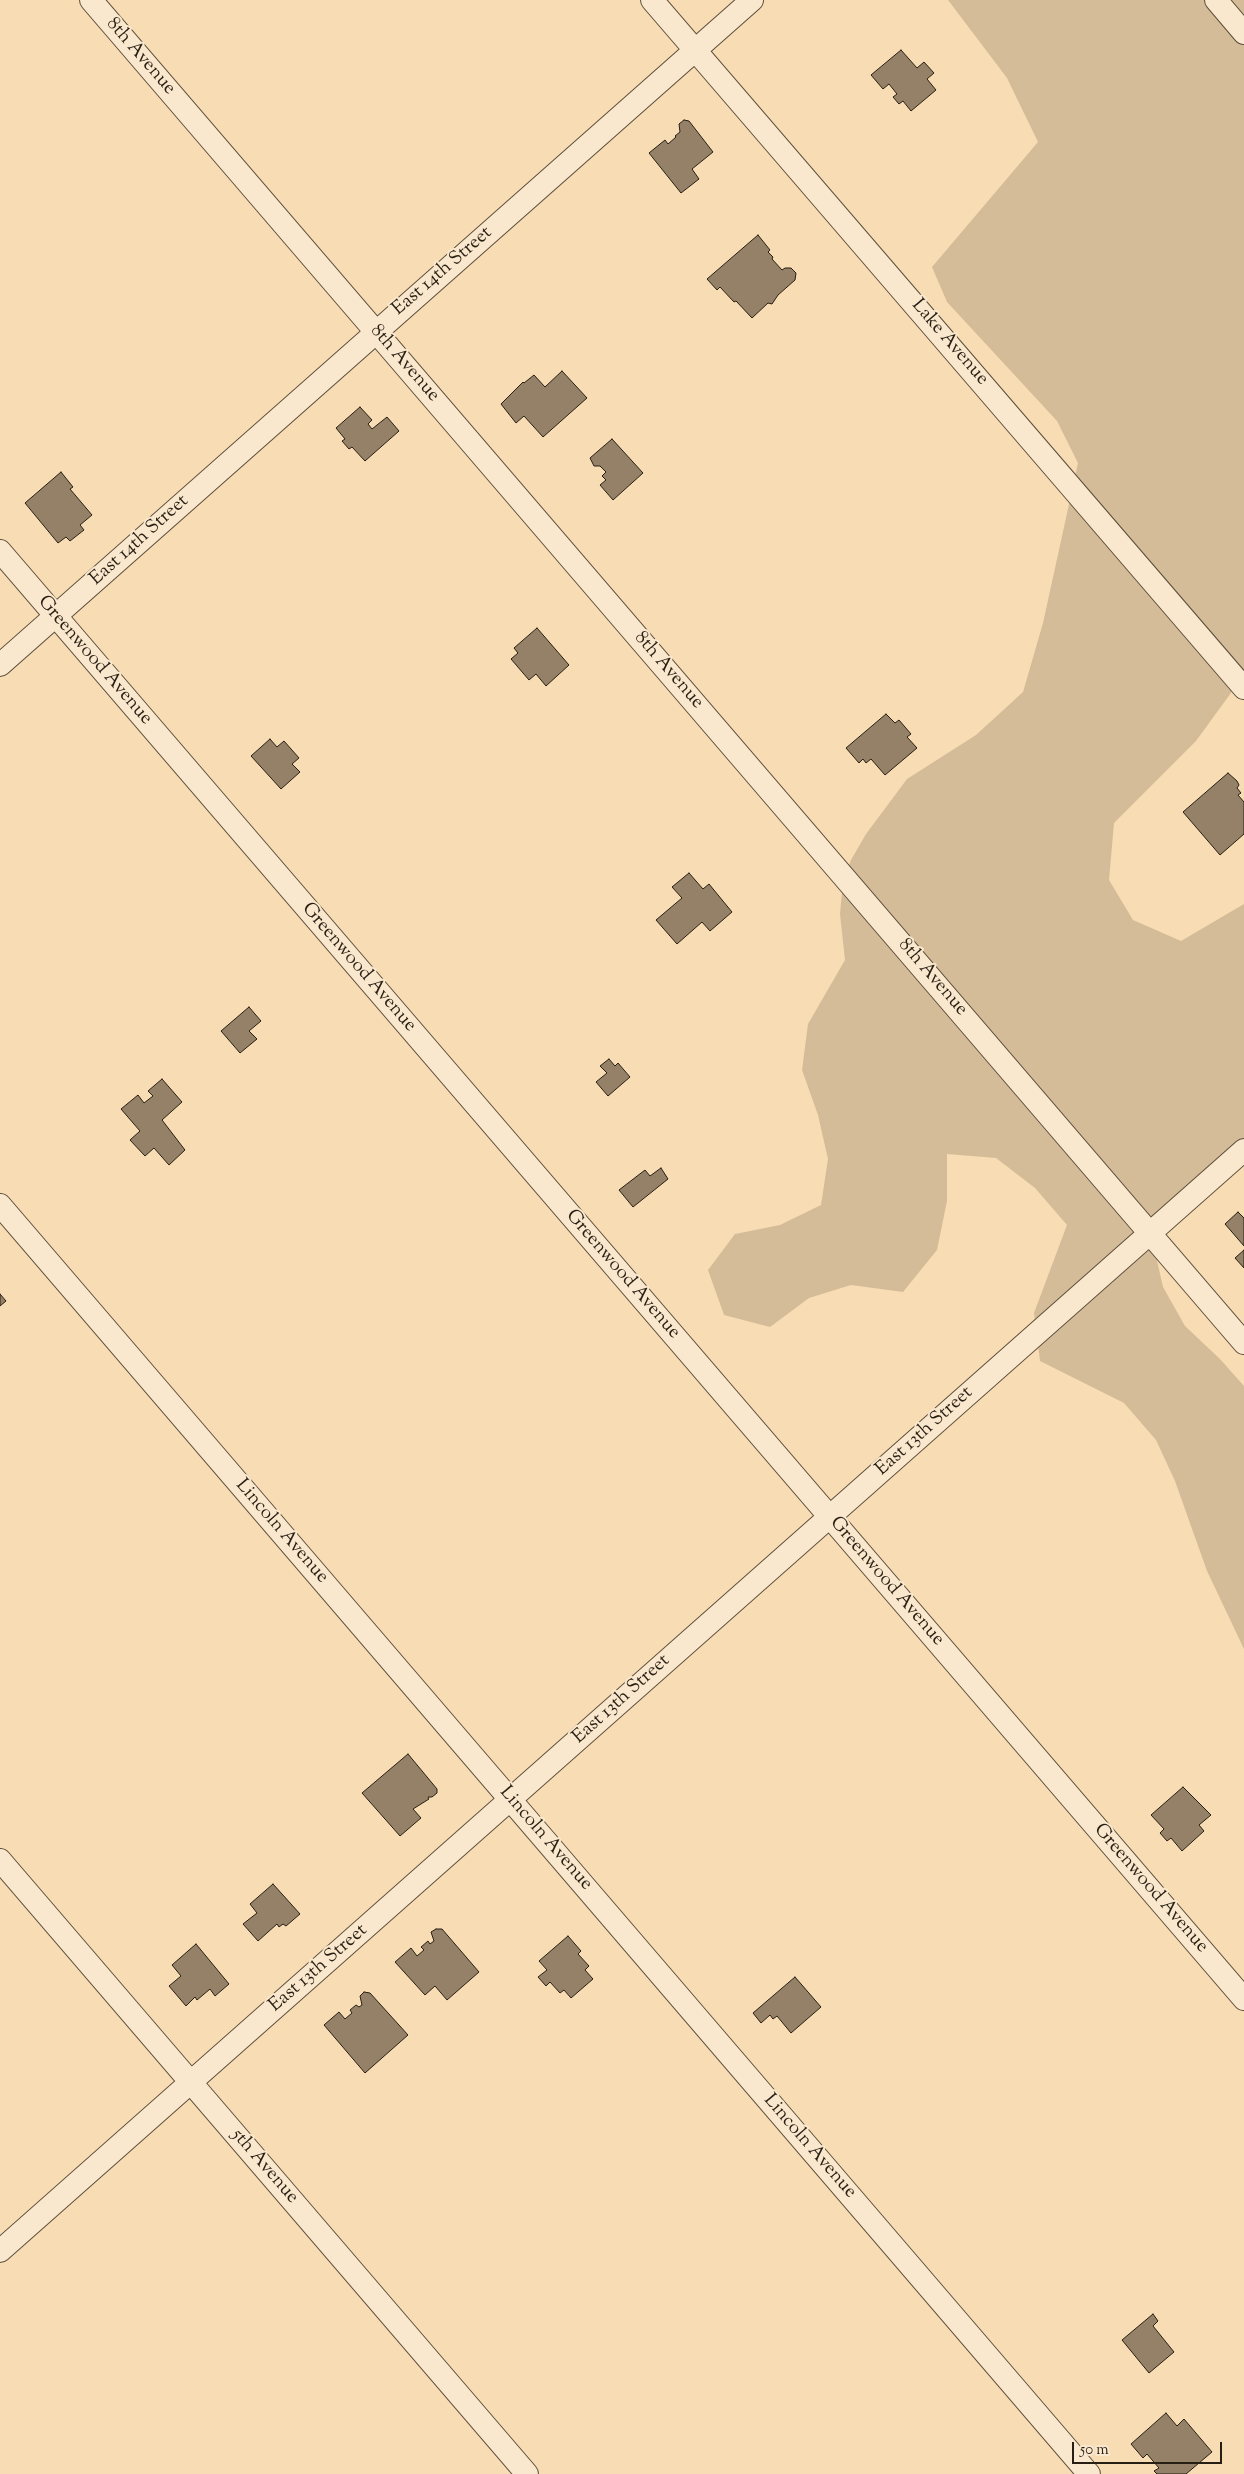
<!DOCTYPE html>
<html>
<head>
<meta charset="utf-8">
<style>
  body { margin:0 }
  #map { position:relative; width:1244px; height:2474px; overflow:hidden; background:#f8dcb3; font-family:"Sorts Mill Goudy",serif }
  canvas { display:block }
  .scale { position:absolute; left:1072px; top:2442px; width:150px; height:22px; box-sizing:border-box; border:2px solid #281f14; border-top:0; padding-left:6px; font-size:15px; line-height:18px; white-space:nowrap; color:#281f14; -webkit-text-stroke:4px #fae8ce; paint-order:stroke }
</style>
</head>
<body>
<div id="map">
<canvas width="1244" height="2474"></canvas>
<div class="scale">50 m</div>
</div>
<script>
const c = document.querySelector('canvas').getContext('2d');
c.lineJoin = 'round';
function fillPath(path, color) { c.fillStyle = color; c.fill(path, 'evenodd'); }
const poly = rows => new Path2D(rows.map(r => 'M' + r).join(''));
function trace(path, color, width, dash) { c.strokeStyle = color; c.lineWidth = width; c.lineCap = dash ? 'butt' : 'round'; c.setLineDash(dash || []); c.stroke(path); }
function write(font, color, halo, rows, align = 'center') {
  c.font = font + ' "Sorts Mill Goudy",serif'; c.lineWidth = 4; c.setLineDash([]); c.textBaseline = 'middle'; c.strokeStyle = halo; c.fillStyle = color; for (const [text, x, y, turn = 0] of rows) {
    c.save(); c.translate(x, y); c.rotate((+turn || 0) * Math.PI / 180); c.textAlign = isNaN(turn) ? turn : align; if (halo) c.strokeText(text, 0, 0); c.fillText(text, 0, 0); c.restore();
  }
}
const green = poly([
  [948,0,1244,0,1244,675,1196,741,1114,823,1109,880,1133,920,1181,941,1244,904,1244,1157,1153,1243,1163,1287,1185,1326,1220,1359,1244,1386,1244,1649,1207,1571,1175,1481,1156,1440,1124,1403,1040,1361,1034,1313,1067,1225,1035,1188,996,1158,947,1154,947,1201,937,1250,903,1292,851,1285,809,1298,770,1327,724,1315,708,1270,735,1234,780,1225,821,1205,828,1159,818,1115,802,1070,808,1024,845,960,840,914,843,881,851,860,866,834,907,779,976,735,1023,692,1043,623,1078,463,1057,421,947,302,932,267,1038,142,1007,78]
]);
const building = poly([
  [901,50,917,68,924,62,934,73,927,79,936,90,911,111,903,101,899,104,893,97,897,94,889,84,883,89,871,75,901,50],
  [684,120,689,121,713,152,692,169,699,179,681,193,649,153,665,140,668,144,676,137,675,136,680,132,679,124,684,120],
  [758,235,770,250,768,252,773,257,772,259,782,270,785,268,791,268,796,273,795,280,778,295,772,304,768,303,752,318,736,301,734,302,720,287,717,290,707,279,758,235],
  [562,371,587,398,543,437,524,416,516,423,501,404,523,382,524,383,534,375,545,387,562,371],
  [360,407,372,420,368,424,372,429,387,417,399,431,365,461,352,447,349,449,342,441,345,439,336,428,360,407],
  [612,439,643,473,613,500,600,485,606,480,602,476,606,472,600,466,594,466,590,458,612,439],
  [61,472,73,487,70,489,92,515,80,525,84,530,70,541,66,537,58,543,25,503,61,472],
  [537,628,569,665,546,686,536,674,529,680,511,659,518,653,514,648,537,628],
  [886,714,895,723,899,720,911,734,907,737,917,748,885,775,871,759,866,763,863,759,859,763,846,748,886,714],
  [270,739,277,747,284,741,299,758,292,764,300,772,281,789,251,756,270,739],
  [1228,773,1237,781,1239,785,1237,788,1241,793,1238,795,1244,802,1244,834,1220,855,1183,812,1228,773],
  [689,873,703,889,709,884,732,912,710,931,702,922,677,944,656,920,682,898,672,887,689,873],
  [249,1007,261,1021,249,1031,257,1039,240,1053,221,1031,249,1007],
  [609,1059,615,1066,618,1063,630,1077,608,1096,596,1082,607,1073,600,1066,609,1059],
  [162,1079,182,1102,162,1120,185,1150,169,1165,154,1148,145,1156,130,1140,140,1131,121,1109,138,1095,144,1103,153,1096,148,1091,162,1079],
  [661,1168,668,1179,633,1207,619,1190,645,1170,650,1176,661,1168],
  [1238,1212,1244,1218,1244,1246,1225,1224,1238,1212],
  [1244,1250,1244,1268,1235,1258,1244,1250],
  [0,1294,6,1301,0,1306,0,1294],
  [408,1754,437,1789,437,1793,432,1797,428,1797,429,1799,413,1809,421,1818,400,1836,362,1793,408,1754],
  [1183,1787,1211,1815,1199,1825,1204,1831,1182,1851,1171,1838,1167,1841,1160,1833,1164,1829,1151,1815,1183,1787],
  [273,1884,300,1914,286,1926,283,1924,279,1927,277,1924,258,1941,243,1924,257,1913,250,1904,273,1884],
  [436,1929,442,1929,479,1972,447,2000,435,1986,425,1995,395,1962,411,1948,417,1956,424,1950,421,1947,428,1941,430,1944,434,1941,431,1932,436,1929],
  [568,1936,581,1951,578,1954,589,1966,585,1970,593,1979,571,1998,564,1990,560,1993,550,1982,546,1986,538,1977,547,1970,539,1961,568,1936],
  [196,1944,229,1984,215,1996,210,1989,197,2000,195,1997,186,2006,169,1986,181,1976,172,1965,196,1944],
  [795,1977,821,2007,791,2033,777,2016,773,2019,770,2015,761,2023,753,2013,795,1977],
  [364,1992,370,1993,408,2035,365,2073,324,2025,339,2012,345,2019,352,2013,350,2010,356,2005,359,2007,362,2005,360,1996,364,1992],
  [1153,2314,1158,2321,1153,2326,1174,2352,1149,2373,1122,2340,1153,2314],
  [1166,2413,1177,2426,1184,2419,1212,2452,1186,2474,1157,2474,1154,2471,1159,2468,1147,2454,1143,2458,1131,2444,1166,2413]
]);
const street = poly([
  [91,0,1244,1343],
  [652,0,1244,688],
  [1216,0,1244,33],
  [0,551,1244,1999],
  [0,665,752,0],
  [0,1205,1089,2474],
  [0,1860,527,2474],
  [0,2251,1244,1150]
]);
const streetNames = [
  ["8th Avenue",140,57,49],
  ["East 14th Street",443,272,-41],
  ["Lake Avenue",949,343,49],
  ["8th Avenue",404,364,49],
  ["East 14th Street",140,541,-42],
  ["Greenwood Avenue",94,661,49],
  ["8th Avenue",668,671,49],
  ["Greenwood Avenue",358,968,49],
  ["8th Avenue",932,978,49],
  ["Greenwood Avenue",622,1275,49],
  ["East 13th Street",925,1432,-42],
  ["Lincoln Avenue",281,1532,49],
  ["Greenwood Avenue",886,1582,49],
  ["East 13th Street",622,1700,-42],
  ["Lincoln Avenue",545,1839,49],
  ["Greenwood Avenue",1150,1889,49],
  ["East 13th Street",319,1969,-41],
  ["Lincoln Avenue",809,2147,49],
  ["5th Avenue",264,2167,49]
];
fillPath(green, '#d5bc98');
fillPath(building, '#948167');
trace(building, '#281f14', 1);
trace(street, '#5c4e3c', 24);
trace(street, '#fae8ce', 22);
write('19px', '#281f14', '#fae8ce', streetNames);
</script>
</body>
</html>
